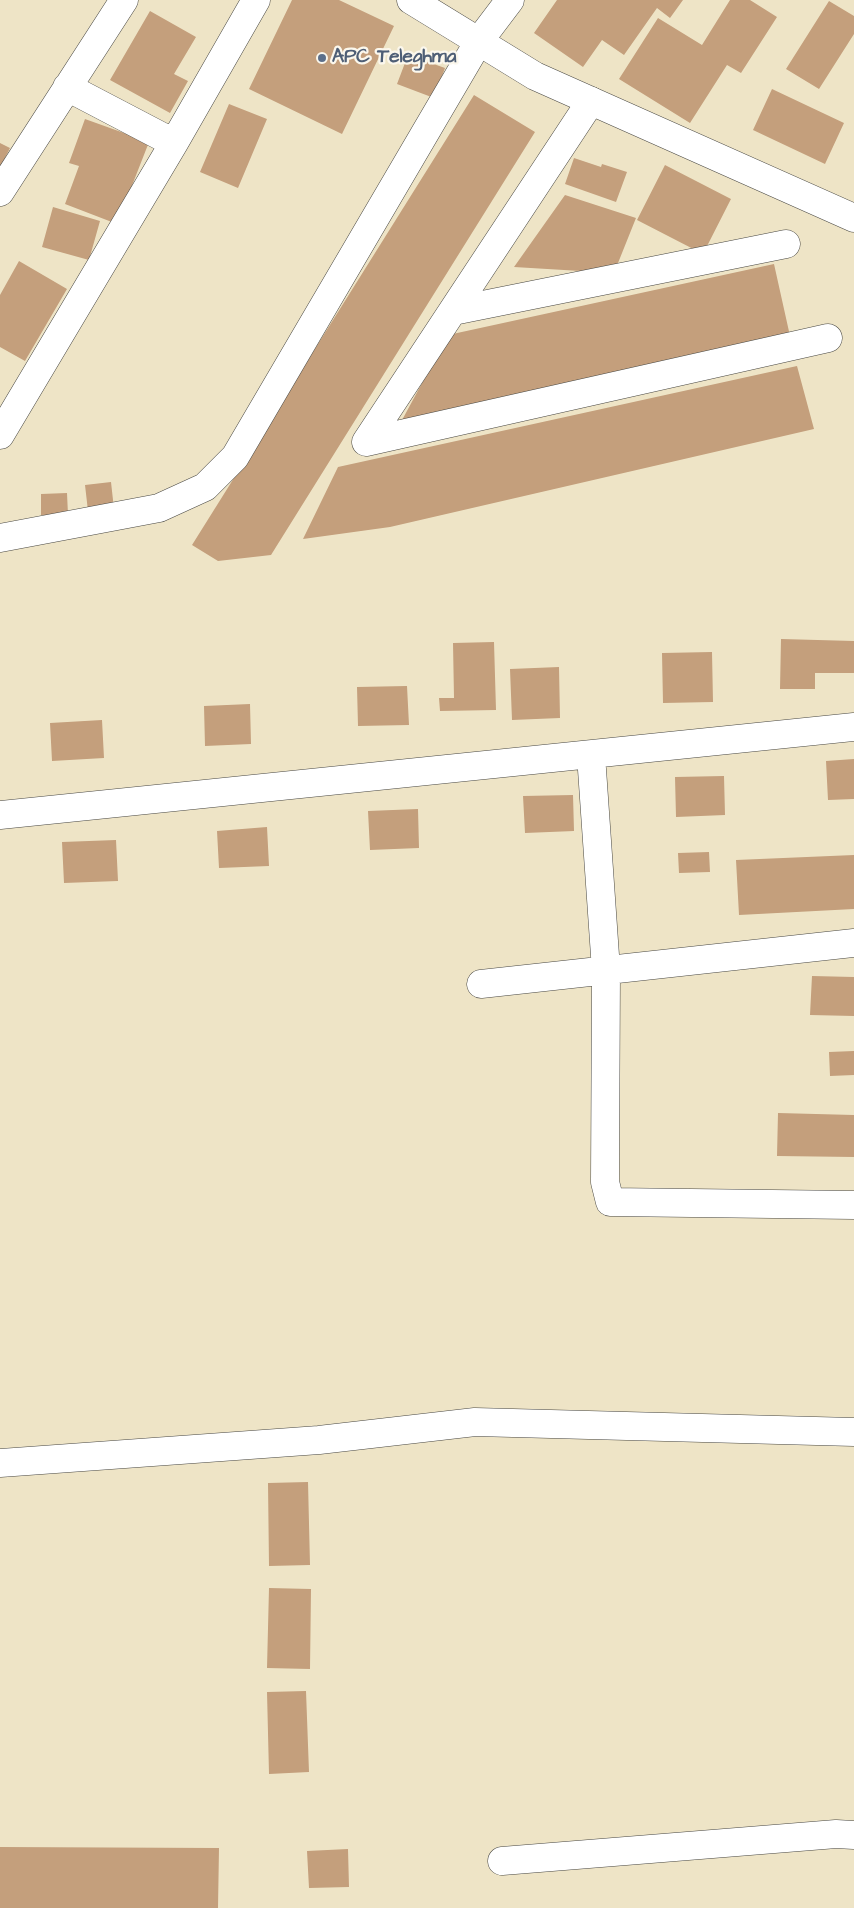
<!DOCTYPE html>
<html>
<head>
<meta charset="utf-8">
<style>
  body { margin:0 }
  canvas { display:block; background:#eee4c6 }
</style>
</head>
<body>
<canvas width="854" height="1908"></canvas>
<script>
const c = document.querySelector('canvas').getContext('2d');
c.lineJoin = 'round';
function fillPath(path, color) { c.fillStyle = color; c.fill(path, 'evenodd'); }
const poly = rows => new Path2D(rows.map(r => 'M' + r).join(''));
function trace(path, color, width, dash) { c.strokeStyle = color; c.lineWidth = width; c.lineCap = dash ? 'butt' : 'round'; c.setLineDash(dash || []); c.stroke(path); }
function write(font, color, halo, rows, align = 'center') {
  c.font = font + ' "Architects Daughter",sans-serif'; c.lineWidth = 4.5; c.setLineDash([]); c.textBaseline = 'middle'; c.strokeStyle = halo; c.fillStyle = color; for (const [text, x, y, turn = 0] of rows) {
    c.save(); c.translate(x, y); c.rotate((+turn || 0) * Math.PI / 180); c.textAlign = isNaN(turn) ? turn : align; if (halo) c.strokeText(text, 0, 0); c.fillText(text, 0, 0); c.restore();
  }
}
const building = poly([
  [292,0,339,0,394,26,342,134,249,89],
  [557,0,683,0,670,18,657,8,624,55,602,40,583,67,534,33],
  [730,0,750,0,777,17,741,73,727,65,690,123,619,79,658,18,702,45],
  [829,1,854,16,854,34,819,89,786,69],
  [150,11,196,37,174,74,188,81,170,113,110,80],
  [408,55,445,68,434,98,397,84],
  [772,89,844,123,825,164,753,130],
  [474,95,535,132,271,555,218,561,192,545],
  [229,104,267,119,238,188,200,172],
  [85,119,149,142,117,224,65,204,79,166,69,163],
  [0,143,10,148,0,168],
  [574,158,601,167,602,164,627,172,616,202,565,184],
  [665,165,731,199,703,254,637,220],
  [565,195,636,218,614,273,514,267],
  [53,207,100,221,89,260,42,247],
  [19,261,67,289,25,361,0,347,0,295],
  [774,264,790,336,401,422,448,335],
  [797,366,814,429,390,527,303,539,338,467],
  [111,482,114,509,88,511,85,485],
  [67,493,68,515,41,515,41,494],
  [781,639,854,641,854,673,815,673,815,689,780,689],
  [494,642,496,710,440,711,439,698,454,698,453,643],
  [712,652,713,702,663,703,662,653],
  [559,667,560,718,512,720,510,669],
  [407,686,409,725,358,726,357,687],
  [250,704,251,744,205,746,204,706],
  [102,720,104,758,52,761,50,723],
  [854,759,854,799,828,800,826,761],
  [724,776,725,815,676,817,675,777],
  [573,795,574,831,525,833,523,796],
  [418,809,419,848,370,850,368,811],
  [267,827,269,866,219,868,217,831],
  [116,840,118,881,64,883,62,842],
  [709,852,710,872,679,873,678,853],
  [854,855,854,909,739,915,736,860],
  [812,976,854,977,854,1016,810,1015],
  [854,1051,854,1075,830,1076,829,1052],
  [778,1113,854,1115,854,1157,777,1156],
  [308,1482,310,1565,269,1566,268,1483],
  [269,1588,311,1589,310,1669,267,1668],
  [306,1691,309,1772,269,1774,267,1692],
  [0,1847,219,1848,218,1908,0,1908],
  [348,1849,349,1887,309,1888,307,1851]
]);
const minor = poly([
  [67,87,174,143],
  [591,101,366,442,828,338],
  [0,192,124,0],
  [453,311,786,244],
  [0,435,174,143,256,0],
  [0,538,159,508,205,487,235,457,479,41,510,0],
  [591,755,606,970,605,1182,610,1202,854,1205],
  [0,815,854,727],
  [481,984,854,943],
  [0,1463,319,1440,475,1422,854,1432],
  [502,1861,836,1834,854,1835]
]);
const major = poly([
  [411,0,535,76,854,218]
]);
const markers = [
  [322,58,5,"#5c6f8a"]
];
const serviceNames = [
  ["APC Teleghma",332,58]
];
fillPath(building, '#c49f7c');
trace(minor, '#484742', 29);
trace(major, '#484742', 29);
trace(minor, '#fff', 28);
trace(major, '#fff', 28);
for (const [x, y, r, color] of markers) { const dot = new Path2D(); dot.arc(x, y, r, 0, 2 * Math.PI); c.fillStyle = color; c.fill(dot); trace(dot, '#fbf7ec', 2); }
write('bold 19px', '#4e5e75', '#fbf7ec', serviceNames, 'left');
</script>
</body>
</html>
